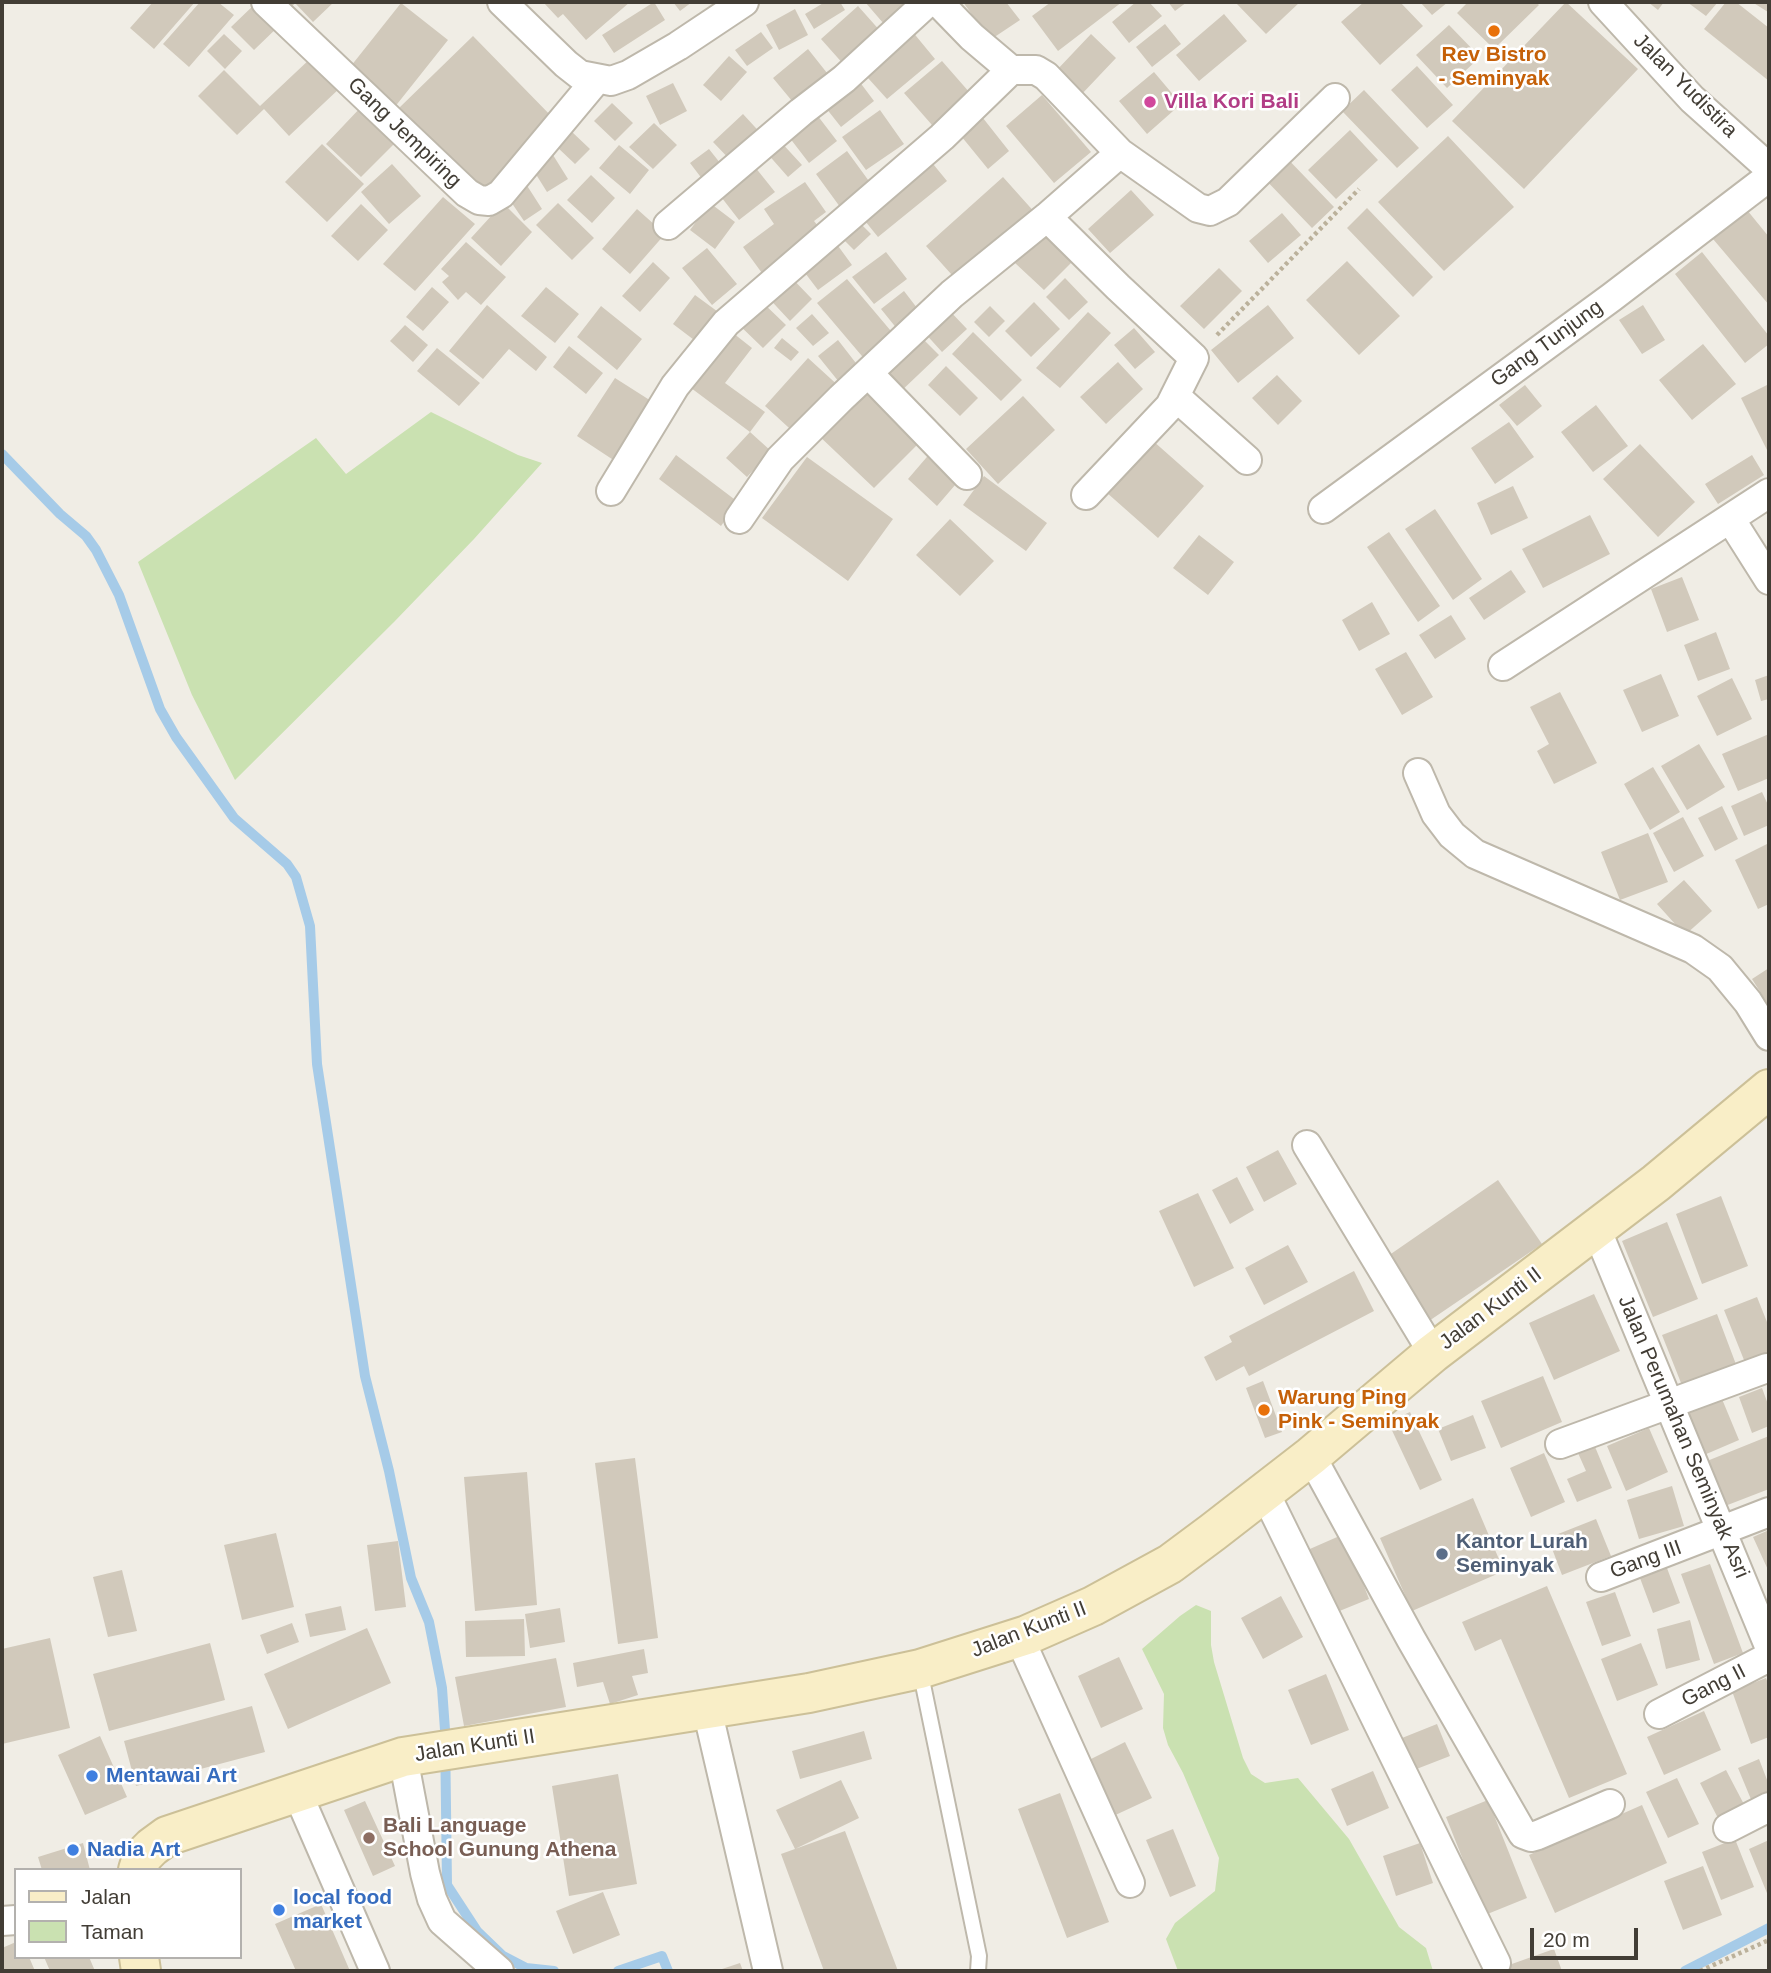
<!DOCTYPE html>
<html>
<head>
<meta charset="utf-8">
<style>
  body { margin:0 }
  #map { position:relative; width:1771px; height:1973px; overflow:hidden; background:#f0ede5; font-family:Arial,sans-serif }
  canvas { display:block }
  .frame { position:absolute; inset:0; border:4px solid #423d35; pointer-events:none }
  .legend { position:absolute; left:14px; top:1868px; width:228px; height:91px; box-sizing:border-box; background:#fff; border:2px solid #b3b1ae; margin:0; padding:9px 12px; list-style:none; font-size:21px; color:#423d35 }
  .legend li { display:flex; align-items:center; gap:14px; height:35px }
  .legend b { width:35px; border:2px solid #b3b1ae }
  .scale { position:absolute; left:1530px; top:1928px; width:108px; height:32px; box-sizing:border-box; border:4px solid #423d35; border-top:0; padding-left:9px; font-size:21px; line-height:24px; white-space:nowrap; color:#423d35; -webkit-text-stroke:5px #fff; paint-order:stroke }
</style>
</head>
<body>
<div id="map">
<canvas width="1771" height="1973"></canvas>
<div class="frame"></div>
<ul class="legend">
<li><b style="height:9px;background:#f9eec7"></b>Jalan</li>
<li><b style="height:19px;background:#cae1b1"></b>Taman</li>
</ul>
<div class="scale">20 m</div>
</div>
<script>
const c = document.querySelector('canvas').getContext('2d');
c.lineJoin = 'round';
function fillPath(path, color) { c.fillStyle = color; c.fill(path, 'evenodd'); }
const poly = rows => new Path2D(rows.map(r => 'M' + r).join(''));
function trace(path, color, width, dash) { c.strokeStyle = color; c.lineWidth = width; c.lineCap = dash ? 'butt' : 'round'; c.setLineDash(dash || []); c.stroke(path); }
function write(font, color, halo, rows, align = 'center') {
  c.font = font + ' Arial,sans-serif'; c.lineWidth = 5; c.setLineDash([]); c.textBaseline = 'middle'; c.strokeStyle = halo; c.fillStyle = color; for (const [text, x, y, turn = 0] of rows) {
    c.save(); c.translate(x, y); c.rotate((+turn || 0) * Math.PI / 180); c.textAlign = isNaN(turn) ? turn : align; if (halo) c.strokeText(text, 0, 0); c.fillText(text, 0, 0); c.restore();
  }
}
const green = poly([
  [431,412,518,455,542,463,474,539,394,622,235,780,192,695,138,562,316,438,346,474],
  [1196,1605,1211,1611,1211,1645,1214,1662,1243,1758,1251,1774,1265,1783,1298,1778,1349,1839,1399,1927,1426,1948,1433,1971,1178,1971,1166,1939,1175,1923,1215,1891,1219,1858,1183,1773,1168,1745,1163,1728,1164,1694,1142,1649,1180,1616]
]);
const stream = poly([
  [2,454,60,514,86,536,96,550,119,595,160,709,176,737,234,818,287,864,296,877,310,926,317,1064,365,1376,389,1471,411,1578,429,1622,442,1688,445,1730,447,1885,477,1931,503,1956,526,1968,554,1971],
  [618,1971,662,1956,668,1971],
  [1685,1971,1769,1928]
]);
const building = poly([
  [153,2,195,2,154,49,130,28],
  [200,2,218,2,234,15,189,67,163,44],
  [257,2,281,24,254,50,231,27],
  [279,2,334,2,313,22,295,3,288,11],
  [543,2,630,2,586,40,563,14,558,18],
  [654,2,665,20,614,53,602,35],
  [673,2,692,2,680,11],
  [825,2,840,2,845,10,814,29,805,14],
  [865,2,918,2,890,31],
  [963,2,1006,2,1020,20,990,40],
  [1051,2,1122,2,1058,51,1032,16],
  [1136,2,1149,2,1162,16,1129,43,1112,22],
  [1168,2,1187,2,1175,11],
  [1235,2,1300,2,1266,34],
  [1364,2,1400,2,1423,26,1380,65,1341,22],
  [1420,2,1448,2,1432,15],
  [1468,2,1536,2,1539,5,1494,49,1457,13],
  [1566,2,1638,69,1524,189,1452,121],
  [1648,2,1664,2,1658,10],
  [1687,2,1718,2,1706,16],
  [1726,2,1736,2,1769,28,1769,81,1704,29],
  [1752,2,1769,2,1769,10,1768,12],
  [401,3,448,40,394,108,347,71],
  [858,6,882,33,845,66,821,39],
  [795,9,808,35,779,50,766,25],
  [1224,14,1247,41,1199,81,1176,55],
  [1165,24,1181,44,1152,67,1136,47],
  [907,25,935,59,887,99,858,67],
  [1449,25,1480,57,1447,88,1416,55],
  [761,32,773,48,747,66,735,50],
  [224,34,242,51,225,69,207,51],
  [1091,34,1116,58,1080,96,1055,72],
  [473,36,557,122,484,193,399,108],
  [808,49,831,78,797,107,773,78],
  [729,56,747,72,721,101,703,85],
  [312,57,341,87,289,136,264,109,237,135,198,96,224,70,260,106],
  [942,61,970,93,932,125,904,93],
  [1417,66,1453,105,1427,128,1391,90],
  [1154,72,1181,104,1147,134,1119,101],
  [856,77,874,101,841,127,822,103],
  [673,83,687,111,660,125,646,96],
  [1364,90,1419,148,1397,168,1342,111],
  [1042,95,1091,152,1054,183,1006,126],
  [612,103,633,123,615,141,594,121],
  [362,106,398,140,361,177,326,144],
  [880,110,904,144,866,170,842,137],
  [814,111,837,141,809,163,786,133],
  [979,113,1009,151,988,169,957,131],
  [743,114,766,139,736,166,713,142],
  [654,123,677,145,653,169,629,147],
  [1350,130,1378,160,1336,199,1308,170],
  [571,131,590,149,575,164,557,147],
  [1448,136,1514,207,1444,271,1378,202],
  [779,140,802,165,788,177,766,152],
  [322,144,364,184,327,222,285,182],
  [619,145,649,170,630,194,599,168],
  [709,149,728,173,709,188,690,163],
  [847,151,874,188,843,211,816,174],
  [1282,153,1334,207,1312,228,1260,174],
  [553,155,568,179,547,192,532,168],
  [929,159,947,181,878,237,861,216],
  [751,162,775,192,739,220,715,189],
  [392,164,421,196,389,224,361,192],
  [591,175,615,198,592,223,567,200],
  [1003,177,1037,215,960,284,926,246],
  [805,182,826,212,814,221,826,236,767,280,743,247,774,224,764,209],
  [526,184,542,209,524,221,507,196],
  [1131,190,1154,215,1110,253,1088,229],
  [443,197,475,224,415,291,383,264],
  [503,203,532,232,501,266,471,238],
  [558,203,594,238,572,260,536,225],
  [710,203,735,222,715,249,690,230],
  [361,204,388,230,358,261,331,236],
  [1367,208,1433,277,1413,297,1347,228],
  [637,209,665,234,630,274,602,249],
  [1747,210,1769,237,1769,305,1713,239],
  [1282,213,1301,235,1268,263,1249,241],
  [856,219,871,234,854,250,839,235],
  [1043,234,1072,262,1044,290,1015,263],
  [833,239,852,265,818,290,799,265],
  [466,242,506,277,481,305,466,292,458,300,442,282,449,276,441,269],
  [707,248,737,284,712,305,682,268],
  [886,252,907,279,874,304,852,277],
  [1702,252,1769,336,1769,344,1745,363,1675,274],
  [1347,261,1400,316,1359,355,1306,300],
  [653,262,670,278,640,312,622,296],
  [1219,268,1242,291,1204,329,1180,306],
  [786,272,812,299,790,321,764,293],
  [1065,278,1088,302,1069,320,1046,297],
  [847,279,896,337,867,362,817,303],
  [432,287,449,302,423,331,406,317],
  [546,287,579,314,555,343,521,316],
  [904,291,924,317,902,335,881,309],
  [695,295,725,317,702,346,673,324],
  [759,299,786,325,763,348,736,322],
  [1034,302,1060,329,1031,357,1005,331],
  [487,305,547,357,536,371,509,349,483,379,449,351],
  [1268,305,1294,338,1238,383,1211,350],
  [1643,305,1665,340,1642,354,1619,320],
  [601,306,642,339,617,370,577,337],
  [990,306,1005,321,989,337,974,322],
  [947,308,967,329,942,352,923,331],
  [1088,312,1111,333,1060,388,1036,368],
  [812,314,829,333,813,346,796,328],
  [405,325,428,345,413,362,390,341],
  [1134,328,1155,352,1135,369,1114,345],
  [973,332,1022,380,1001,401,952,354],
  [733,333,752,348,725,383,765,412,750,432,691,388],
  [782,338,799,352,791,361,774,348],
  [922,338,939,355,897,395,880,378],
  [838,340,859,367,839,382,818,356],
  [1703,344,1736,384,1692,420,1659,380],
  [569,346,603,373,586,394,553,367],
  [437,348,480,383,459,406,417,371],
  [808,358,842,389,799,437,765,406],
  [1118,362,1143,389,1106,424,1080,397],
  [946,366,978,398,960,416,928,385],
  [1277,375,1302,401,1278,425,1252,398],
  [615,378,659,406,621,465,577,436],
  [867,383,924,438,874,488,817,434],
  [1769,384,1769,454,1741,398],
  [1525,385,1542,406,1517,426,1499,405],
  [1023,396,1055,430,998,484,966,449],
  [1596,405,1628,446,1593,472,1561,432],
  [1509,422,1534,457,1495,484,1471,448],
  [750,432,771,451,747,477,726,458],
  [1152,440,1204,486,1158,538,1106,492],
  [1640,444,1695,502,1658,537,1603,479],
  [932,451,962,477,937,506,908,479],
  [676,455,738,502,721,526,659,479],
  [1752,455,1764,475,1718,504,1705,484],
  [807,457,893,519,848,581,762,518],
  [984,476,1047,523,1026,551,963,505],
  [1513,486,1528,518,1491,535,1477,503],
  [1435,509,1482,579,1453,600,1405,529],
  [1590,515,1610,554,1543,588,1522,549],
  [950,519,994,561,960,596,916,555],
  [1389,532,1440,606,1418,622,1367,547],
  [1199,535,1234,562,1208,595,1173,568],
  [1511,570,1526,592,1484,620,1469,598],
  [1682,577,1699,620,1667,632,1651,589],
  [1372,602,1390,634,1359,651,1342,620],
  [1451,615,1466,639,1435,659,1419,635],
  [1716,632,1730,669,1698,681,1684,645],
  [1406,652,1433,697,1402,715,1375,669],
  [1661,674,1679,716,1642,732,1623,690],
  [1769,675,1769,699,1761,701,1755,680],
  [1732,678,1752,719,1717,736,1697,696],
  [1560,692,1597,763,1554,784,1537,751,1549,744,1530,707],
  [1769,734,1769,778,1738,791,1722,754],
  [1699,744,1725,787,1687,810,1661,766],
  [1653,767,1680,812,1650,830,1624,784],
  [1762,792,1769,807,1769,825,1744,836,1731,806],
  [1722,806,1738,839,1715,851,1698,818],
  [1683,817,1704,856,1674,872,1653,833],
  [1648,833,1668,882,1620,900,1601,852],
  [1769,843,1769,904,1758,909,1735,860],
  [1684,880,1712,911,1685,935,1657,904],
  [1769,968,1769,1006,1752,979],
  [1278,1150,1297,1184,1264,1202,1246,1167],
  [1237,1177,1254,1210,1230,1224,1212,1190],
  [1498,1180,1542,1244,1429,1321,1385,1258],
  [1198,1193,1234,1268,1194,1287,1159,1211],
  [1721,1196,1748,1266,1702,1284,1676,1214],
  [1667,1222,1698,1299,1653,1317,1622,1241],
  [1288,1245,1308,1282,1264,1305,1245,1268],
  [1354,1271,1374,1311,1249,1376,1244,1366,1216,1381,1204,1357,1232,1342,1229,1336],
  [1594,1294,1620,1351,1554,1380,1529,1323],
  [1757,1297,1769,1327,1769,1355,1746,1365,1724,1310],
  [1717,1314,1737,1367,1683,1388,1662,1335],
  [1543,1376,1562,1422,1501,1448,1481,1401],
  [1263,1381,1282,1432,1265,1438,1246,1388],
  [1762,1388,1769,1407,1769,1426,1752,1433,1739,1397],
  [1722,1399,1739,1440,1704,1455,1687,1414],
  [1410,1412,1442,1480,1420,1490,1388,1422],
  [1473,1415,1486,1448,1451,1461,1438,1429],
  [1649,1428,1668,1472,1626,1491,1607,1446],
  [1769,1436,1769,1489,1725,1506,1707,1461],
  [1591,1437,1612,1488,1577,1502,1567,1479,1586,1471,1574,1444],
  [1544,1453,1565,1502,1531,1517,1510,1468],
  [635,1458,658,1638,618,1644,595,1463],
  [527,1472,537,1605,475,1611,464,1477],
  [1672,1486,1684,1526,1639,1539,1627,1500],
  [1473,1498,1504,1571,1412,1611,1380,1538],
  [1596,1519,1611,1556,1562,1575,1548,1538],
  [1769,1530,1769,1572,1753,1537],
  [276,1533,294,1607,242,1620,224,1545],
  [1344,1534,1369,1599,1337,1612,1303,1552],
  [398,1541,406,1607,375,1611,367,1545],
  [1664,1560,1680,1603,1653,1613,1637,1570],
  [1710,1564,1743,1653,1714,1664,1681,1574],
  [122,1570,137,1631,108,1637,93,1577],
  [1547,1586,1627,1774,1569,1798,1501,1639,1475,1651,1462,1622],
  [1615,1592,1631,1636,1602,1646,1586,1602],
  [1281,1596,1303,1637,1263,1659,1241,1618],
  [341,1606,346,1630,310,1637,305,1614],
  [560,1608,565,1642,530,1648,525,1614],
  [524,1619,525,1656,466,1657,465,1621],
  [1690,1620,1700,1660,1666,1669,1657,1629],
  [292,1623,299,1642,267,1654,260,1635],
  [367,1628,391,1683,288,1729,264,1674],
  [50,1638,70,1728,2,1744,2,1649],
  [210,1643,225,1700,109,1731,93,1674],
  [1641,1643,1658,1685,1617,1701,1601,1659],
  [644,1649,648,1673,632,1676,638,1695,610,1704,603,1682,577,1687,573,1663],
  [1119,1657,1143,1709,1101,1728,1078,1676],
  [556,1658,566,1707,464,1726,455,1677],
  [1326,1674,1349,1730,1311,1745,1288,1690],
  [1766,1678,1769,1686,1769,1737,1751,1744,1732,1691],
  [252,1706,265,1752,136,1786,124,1741],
  [1704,1711,1721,1750,1664,1775,1647,1737],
  [1437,1724,1450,1756,1414,1770,1402,1738],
  [864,1731,872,1759,800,1779,792,1751],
  [100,1736,127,1797,85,1815,58,1755],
  [1125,1742,1152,1798,1109,1818,1083,1763],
  [1759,1759,1769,1785,1769,1803,1755,1809,1738,1768],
  [1726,1770,1748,1812,1722,1826,1700,1783],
  [1373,1771,1389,1808,1347,1826,1331,1789],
  [618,1774,637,1884,569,1896,552,1786],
  [1677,1778,1699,1824,1668,1838,1646,1792],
  [841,1780,859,1818,795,1849,776,1810],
  [1060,1793,1109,1922,1067,1938,1018,1809],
  [1488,1800,1527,1898,1485,1915,1446,1817],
  [365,1801,395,1866,373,1876,344,1810],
  [1642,1805,1667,1863,1555,1913,1529,1855],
  [1173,1829,1196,1886,1170,1897,1146,1840],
  [845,1831,898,1971,824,1971,781,1854],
  [1735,1839,1754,1887,1721,1900,1702,1852],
  [1769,1840,1769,1898,1749,1849],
  [83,1843,90,1870,42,1870,38,1857],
  [1420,1843,1433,1883,1396,1896,1383,1856],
  [1703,1866,1722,1915,1683,1930,1664,1881],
  [603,1892,620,1935,573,1954,556,1911],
  [321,1904,350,1971,296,1971,275,1924],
  [16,1942,16,1957,29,1957,35,1971,2,1971,2,1948],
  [1554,1949,1562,1971,1511,1971,1509,1965],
  [44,1957,89,1957,95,1971,50,1971],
  [740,1963,743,1971,716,1971]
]);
const path = poly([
  [1217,335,1359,189],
  [1700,1971,1769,1940]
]);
const lane = poly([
  [920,1670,979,1956,978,1971]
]);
const street = poly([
  [266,2,467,193,479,200,489,201,501,194,597,79],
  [502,2,566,64,580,75,611,81,628,75,678,46,744,2],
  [938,2,972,37,1011,70,1036,70,1046,76,1120,153,1198,208,1210,211,1228,202,1335,98],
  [1603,2,1692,99,1769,168],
  [1047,217,1118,287,1194,358,1170,406,1086,495],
  [668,225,801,112,844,79,928,2],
  [868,373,967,475],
  [1175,396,1247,460],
  [611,491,675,386,726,323,942,137,1011,70],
  [1323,509,1612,297,1769,177],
  [739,519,780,459,841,398,952,294,1047,217,1120,153],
  [1731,520,1769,580],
  [1503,666,1769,493],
  [1418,773,1436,814,1452,835,1475,854,1693,949,1720,968,1748,1002,1769,1036],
  [1307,1145,1433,1353],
  [1596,1228,1769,1646],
  [1560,1444,1767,1368],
  [1311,1456,1411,1639,1523,1834,1531,1837,1538,1835,1610,1804],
  [1264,1491,1496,1963],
  [1601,1577,1769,1512],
  [1019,1637,1130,1883],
  [707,1709,768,1971],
  [1659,1714,1769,1657],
  [403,1757,425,1873,432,1899,442,1921,499,1971],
  [297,1792,375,1971],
  [1728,1828,1769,1807],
  [2,1921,16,1920]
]);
const secondary = poly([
  [138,1870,142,1857,152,1847,167,1836,403,1757,809,1693,920,1669,1027,1635,1093,1606,1170,1564,1213,1532,1311,1456,1433,1353,1656,1183,1769,1089],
  [139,1957,141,1971]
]);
const markers = [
  [1494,31,7,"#e8710a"],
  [1150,102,7,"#d1479c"],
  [1264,1410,7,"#e8710a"],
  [1442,1554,7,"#5c6f8a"],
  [92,1776,7,"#3f7fe0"],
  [369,1838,7,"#8d6e63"],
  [73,1850,7,"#3f7fe0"],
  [279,1910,7,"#3f7fe0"]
];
const foodNames = [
  ["Rev Bistro",1494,55],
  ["- Seminyak",1494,79],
  ["Warung Ping",1278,1398,"left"],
  ["Pink - Seminyak",1278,1422,"left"]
];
const streetNames = [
  ["Jalan Yudistira",1685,86,45],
  ["Gang Jempiring",404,133,44],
  ["Gang Tunjung",1547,344,-36],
  ["Jalan Kunti II",1491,1309,-37],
  ["Jalan Perumahan Seminyak Asri",1683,1437,67],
  ["Gang III",1646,1560,-20],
  ["Jalan Kunti II",1029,1630,-21],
  ["Gang II",1714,1686,-27],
  ["Jalan Kunti II",475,1746,-9]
];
const hotelNames = [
  ["Villa Kori Bali",1164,102]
];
const serviceNames = [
  ["Kantor Lurah",1456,1542],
  ["Seminyak",1456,1566]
];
const shopNames = [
  ["Mentawai Art",106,1776],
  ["Nadia Art",87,1850],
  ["local food",293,1898],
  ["market",293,1922]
];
const educationNames = [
  ["Bali Language",383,1826],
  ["School Gunung Athena",383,1850]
];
fillPath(green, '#cae1b1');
trace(stream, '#a6cbe8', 10);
fillPath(building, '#d1c9bb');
trace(lane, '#beb8ab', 18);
trace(street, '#beb8ab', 32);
trace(secondary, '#ccc098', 42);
trace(path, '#bbb19b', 4.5, [3.5, 3.5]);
trace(lane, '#fff', 14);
trace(street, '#fff', 28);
trace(secondary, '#f9eec7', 38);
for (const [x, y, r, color] of markers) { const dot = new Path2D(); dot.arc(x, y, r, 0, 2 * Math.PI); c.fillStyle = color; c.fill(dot); trace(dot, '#fff', 2.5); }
write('bold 21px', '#c56008', '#fff', foodNames);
write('21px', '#423d35', '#fff', streetNames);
write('bold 21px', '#b23c85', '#fff', hotelNames, 'left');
write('bold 21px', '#4e5e75', '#fff', serviceNames, 'left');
write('bold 21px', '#366cbe', '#fff', shopNames, 'left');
write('bold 21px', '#785e54', '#fff', educationNames, 'left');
</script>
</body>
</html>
